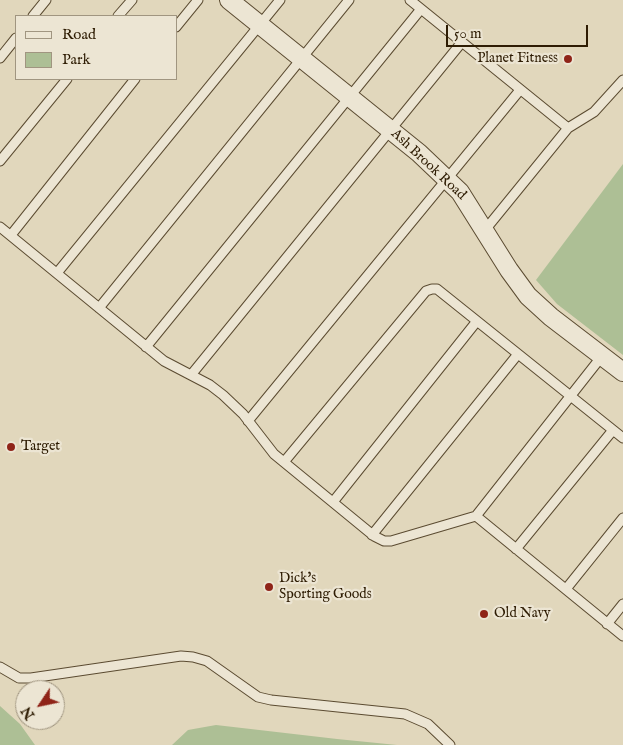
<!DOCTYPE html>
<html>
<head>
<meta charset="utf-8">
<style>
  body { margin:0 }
  #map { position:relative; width:623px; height:745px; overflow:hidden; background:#e1d7bc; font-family:"IM FELL English",serif }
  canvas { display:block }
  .legend { position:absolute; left:15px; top:15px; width:162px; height:65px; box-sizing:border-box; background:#ece5d3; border:1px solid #a09580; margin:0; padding:6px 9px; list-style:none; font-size:15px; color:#2e1c03 }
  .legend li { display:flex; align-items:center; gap:10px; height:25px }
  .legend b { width:25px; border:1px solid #a09580 }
  .north { position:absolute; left:15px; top:680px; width:50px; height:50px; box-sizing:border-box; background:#ece5d3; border:1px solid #a09580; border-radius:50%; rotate:236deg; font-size:14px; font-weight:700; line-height:20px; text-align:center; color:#2e1c03 }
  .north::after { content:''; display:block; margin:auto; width:18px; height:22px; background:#8f2418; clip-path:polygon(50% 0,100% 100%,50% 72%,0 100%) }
  .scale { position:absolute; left:446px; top:25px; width:142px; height:22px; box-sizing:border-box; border:2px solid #2e1c03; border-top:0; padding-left:6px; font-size:15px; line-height:18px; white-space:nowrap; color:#2e1c03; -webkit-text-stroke:4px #ece5d3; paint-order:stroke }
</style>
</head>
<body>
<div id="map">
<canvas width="623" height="745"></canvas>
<ul class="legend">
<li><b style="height:6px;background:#ece5d3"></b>Road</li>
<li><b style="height:14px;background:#adbf95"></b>Park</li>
</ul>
<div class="north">N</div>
<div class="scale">50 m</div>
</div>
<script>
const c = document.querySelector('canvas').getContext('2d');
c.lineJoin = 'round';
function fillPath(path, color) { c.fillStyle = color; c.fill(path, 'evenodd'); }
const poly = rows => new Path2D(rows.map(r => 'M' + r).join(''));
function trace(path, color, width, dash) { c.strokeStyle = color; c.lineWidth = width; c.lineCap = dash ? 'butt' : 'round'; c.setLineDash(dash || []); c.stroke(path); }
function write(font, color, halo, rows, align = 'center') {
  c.font = font + ' "IM FELL English",serif'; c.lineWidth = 4.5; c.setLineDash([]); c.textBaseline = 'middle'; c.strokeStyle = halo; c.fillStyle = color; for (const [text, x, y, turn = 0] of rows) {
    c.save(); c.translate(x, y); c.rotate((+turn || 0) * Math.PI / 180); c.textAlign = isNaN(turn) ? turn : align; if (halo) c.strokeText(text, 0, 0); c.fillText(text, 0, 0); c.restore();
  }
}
const green = poly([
  [623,164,623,355,557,304,536,280],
  [0,706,20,724,35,745,0,745],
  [216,725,337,739,397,745,172,745,188,730]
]);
const service = poly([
  [410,0,568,128],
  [33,16,46,0],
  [118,16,132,0],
  [176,27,198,0],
  [0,58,16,38],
  [0,161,67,79],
  [0,227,164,361,210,385,223,395,243,414,274,454,374,536,384,541,391,541,476,516,602,356],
  [485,230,568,128,594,112,623,80],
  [11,235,135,79],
  [57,273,280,0],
  [99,308,349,0],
  [146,347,421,9],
  [191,375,462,42],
  [248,421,520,90],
  [284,462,426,291,432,289,437,289,623,438],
  [333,502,477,321],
  [476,516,623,636],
  [372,535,518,354],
  [516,549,613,430],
  [566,589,623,518],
  [607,624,623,604],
  [0,667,19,678,31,678,181,656,193,657,207,661,258,697,271,700,405,714,428,724,450,745]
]);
const minor = poly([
  [229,0,419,153,460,192,509,270,528,296,551,317,623,372]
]);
const markers = [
  [568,59,5,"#8f2418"],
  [11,447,5,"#8f2418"],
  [269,587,5,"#8f2418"],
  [484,614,5,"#8f2418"]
];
const poiNames = [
  ["Planet Fitness",558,59,"right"],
  ["Target",21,447],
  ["Dick's",279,579],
  ["Sporting Goods",279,595],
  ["Old Navy",494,614]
];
const streetNames = [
  ["Ash Brook Road",428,165,43]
];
fillPath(green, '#adbf95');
trace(service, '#5b4b31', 11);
trace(minor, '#5b4b31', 20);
trace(service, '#ece5d3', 9);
trace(minor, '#ece5d3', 18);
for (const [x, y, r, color] of markers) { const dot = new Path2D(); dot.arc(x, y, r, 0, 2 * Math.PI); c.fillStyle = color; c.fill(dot); trace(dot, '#ece5d3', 2); }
write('14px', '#2e1c03', '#ece5d3', poiNames, 'left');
write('14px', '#2e1c03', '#ece5d3', streetNames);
</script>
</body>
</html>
